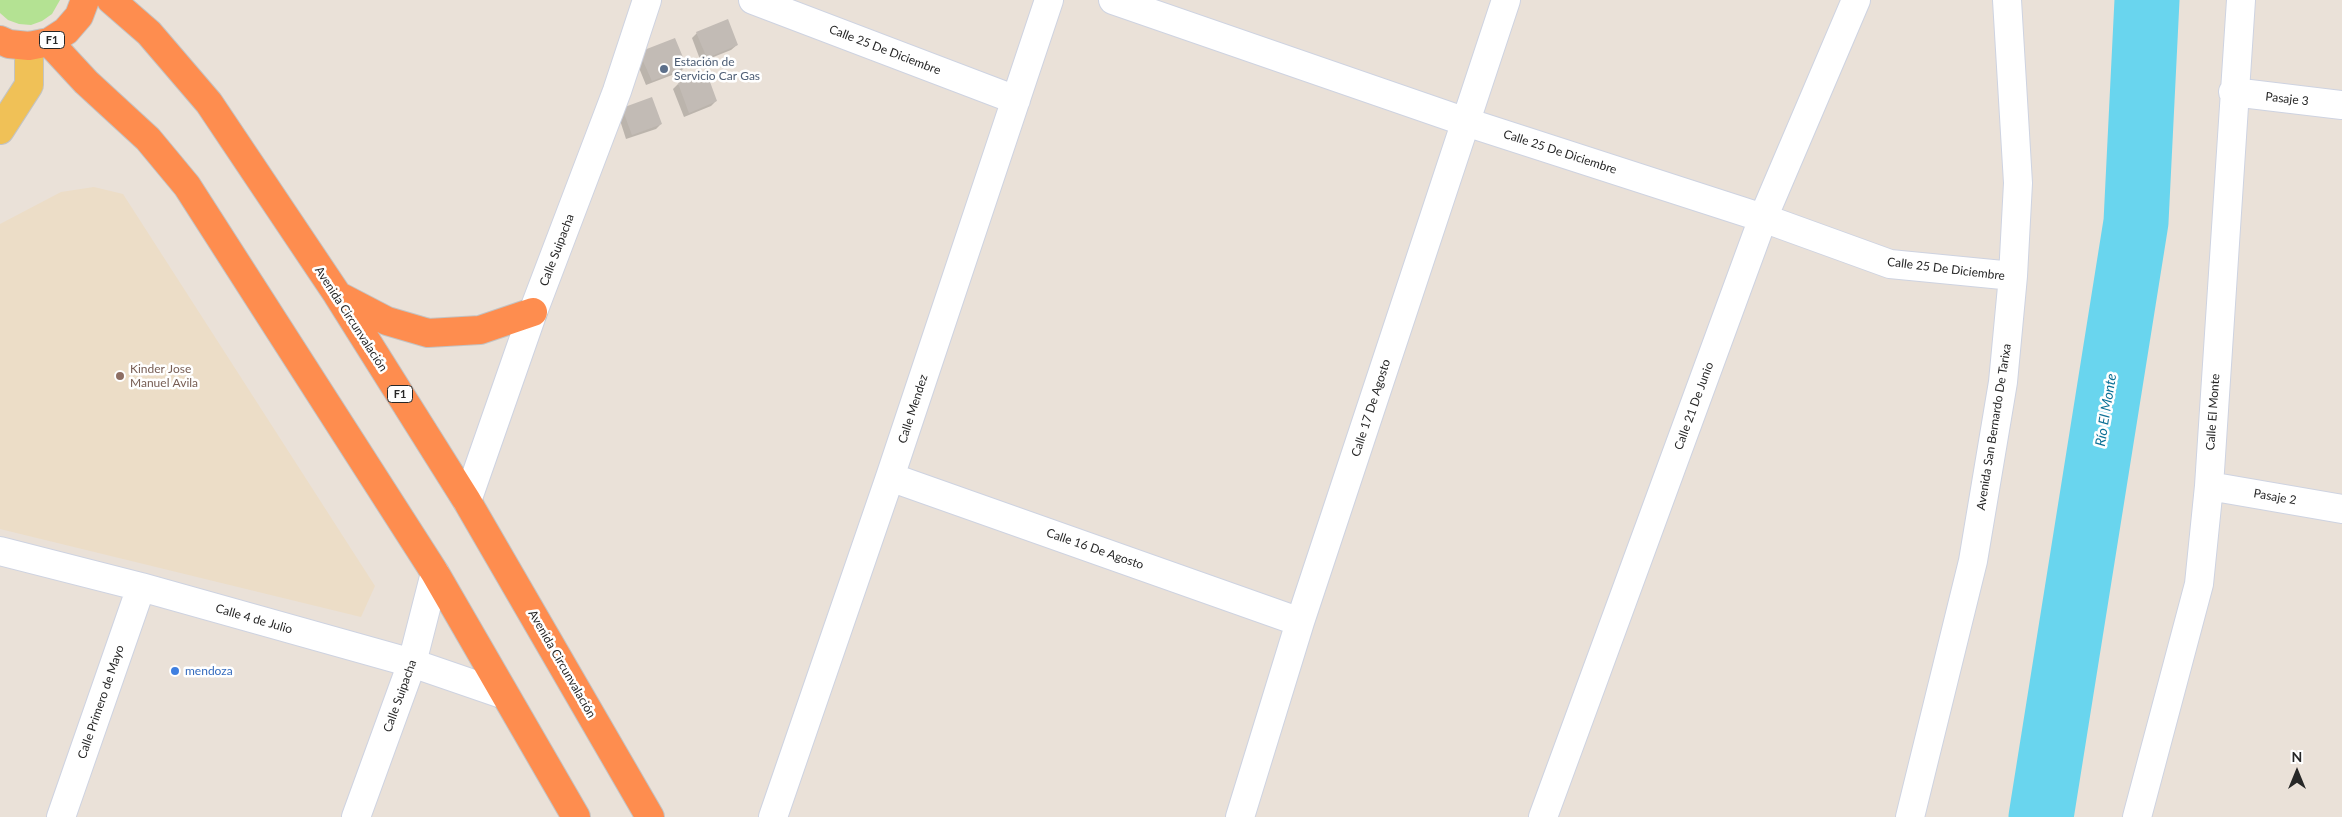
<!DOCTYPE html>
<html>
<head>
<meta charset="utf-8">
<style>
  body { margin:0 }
  #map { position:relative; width:2342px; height:817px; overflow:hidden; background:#eae1d8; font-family:Lato,sans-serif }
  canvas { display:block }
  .north { position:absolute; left:2272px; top:747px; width:50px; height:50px; -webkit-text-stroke:4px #fff; paint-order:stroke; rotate:0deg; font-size:14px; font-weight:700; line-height:20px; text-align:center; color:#272727 }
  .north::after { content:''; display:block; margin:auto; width:18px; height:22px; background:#272727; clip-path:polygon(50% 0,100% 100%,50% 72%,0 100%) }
</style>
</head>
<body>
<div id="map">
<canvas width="2342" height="817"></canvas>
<div class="north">N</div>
</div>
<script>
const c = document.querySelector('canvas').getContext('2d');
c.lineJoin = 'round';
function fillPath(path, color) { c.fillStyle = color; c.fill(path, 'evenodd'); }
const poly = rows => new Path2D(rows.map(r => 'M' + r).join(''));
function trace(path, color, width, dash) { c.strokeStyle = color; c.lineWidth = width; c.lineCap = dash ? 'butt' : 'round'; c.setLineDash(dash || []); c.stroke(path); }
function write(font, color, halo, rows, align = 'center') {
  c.font = font + ' Lato,sans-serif'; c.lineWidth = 5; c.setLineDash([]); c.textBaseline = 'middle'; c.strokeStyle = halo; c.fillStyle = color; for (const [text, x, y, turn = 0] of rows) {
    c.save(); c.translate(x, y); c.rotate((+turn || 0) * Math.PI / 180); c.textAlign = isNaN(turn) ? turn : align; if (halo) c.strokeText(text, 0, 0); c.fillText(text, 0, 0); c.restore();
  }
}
const education = poly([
  [94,187,123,194,375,586,361,617,0,529,0,224,61,192]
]);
const green = poly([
  [0,0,60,0,52,14,42,21,31,25,19,24,8,20,0,13]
]);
const shadow = poly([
  [697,33,737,45,731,50,701,62,692,38],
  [640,53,686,66,680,72,646,85,635,58],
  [678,84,716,101,711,106,684,117,673,89],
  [623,109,661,124,656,129,626,139,618,114]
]);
const river = poly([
  [2041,817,2136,222,2147,0]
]);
const building = poly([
  [728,19,738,45,707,58,696,32],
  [675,38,687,67,652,81,639,52],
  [706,71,717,101,689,113,678,83],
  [652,97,662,124,632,135,622,108]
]);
const minor = poly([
  [753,0,1016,100],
  [1113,0,1466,122,1763,218,1890,264,2013,276],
  [2233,92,2342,105],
  [890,477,1300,622],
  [2209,486,2342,509],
  [467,501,533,312,617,91,647,0],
  [0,551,141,587,412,663,505,695],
  [61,817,141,587],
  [356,817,412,663,435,573],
  [773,817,890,477,1049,0],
  [1240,817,1300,622,1506,0],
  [1543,817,1763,218,1856,0],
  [1910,817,1973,561,2003,382,2013,276,2018,183,2007,0],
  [2137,817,2199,584,2209,486,2241,0]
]);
const major = poly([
  [0,130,29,85,29,46]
]);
const highway = poly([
  [111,0,149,33,209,103,337,294,467,501,650,817],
  [0,40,9,44,29,46,49,42,66,31,79,16,85,0],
  [49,42,86,82,148,139,187,186,435,573,576,817],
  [339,296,387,321,428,333,480,330,533,312]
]);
const markers = [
  [664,69,5,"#5c6f8a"],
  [120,376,5,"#8d6e63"],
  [175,671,5,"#3f7fe0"]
];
const shields = [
  [52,40,25],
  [400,394,25]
];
const shieldNames = [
  ["F1",52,40],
  ["F1",400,394]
];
const streetNames = [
  ["Calle 25 De Diciembre",885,50,21],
  ["Pasaje 3",2287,99,6],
  ["Calle 25 De Diciembre",1560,152,18],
  ["Calle Suipacha",557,250,-69],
  ["Calle 25 De Diciembre",1946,269,7],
  ["Avenida Circunvalación",351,319,57],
  ["Calle 21 De Junio",1694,406,-70],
  ["Calle 17 De Agosto",1371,408,-72],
  ["Calle Mendez",913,409,-72],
  ["Calle El Monte",2213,412,-86],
  ["Avenida San Bernardo De Tarixa",1994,427,-81],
  ["Pasaje 2",2275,497,10],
  ["Calle 16 De Agosto",1095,549,19],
  ["Calle 4 de Julio",254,619,16],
  ["Avenida Circunvalación",562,664,60],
  ["Calle Suipacha",400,696,-70],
  ["Calle Primero de Mayo",101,702,-71]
];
const serviceNames = [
  ["Estación de",674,62],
  ["Servicio Car Gas",674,76]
];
const educationNames = [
  ["Kinder Jose",130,369],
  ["Manuel Avila",130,383]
];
const shopNames = [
  ["mendoza",185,671]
];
const waterNames = [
  ["Río El Monte",2106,410,-81]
];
fillPath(education, '#ecddc7');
fillPath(green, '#b4e293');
fillPath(shadow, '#0003');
trace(river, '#69d5ee', 65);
fillPath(building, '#c2bbb5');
trace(minor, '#ced3e1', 30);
trace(major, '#c3c3c3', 30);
trace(highway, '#c3c3c3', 30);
trace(minor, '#fff', 28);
trace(major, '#f0c157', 28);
trace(highway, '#fe8d4f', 28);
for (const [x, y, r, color] of markers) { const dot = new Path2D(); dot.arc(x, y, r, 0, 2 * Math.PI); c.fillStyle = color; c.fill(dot); trace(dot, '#fff', 2); }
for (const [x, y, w] of shields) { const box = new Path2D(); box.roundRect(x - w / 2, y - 8.5, w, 17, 4); c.fillStyle = '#fff'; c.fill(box); trace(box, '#272727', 1); }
write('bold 11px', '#272727', null, shieldNames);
write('12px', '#272727', '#fff', streetNames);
write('12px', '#4e5e75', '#fff', serviceNames, 'left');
write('12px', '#785e54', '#fff', educationNames, 'left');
write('12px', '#366cbe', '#fff', shopNames, 'left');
write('italic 14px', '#0c7196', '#fff', waterNames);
</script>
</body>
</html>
